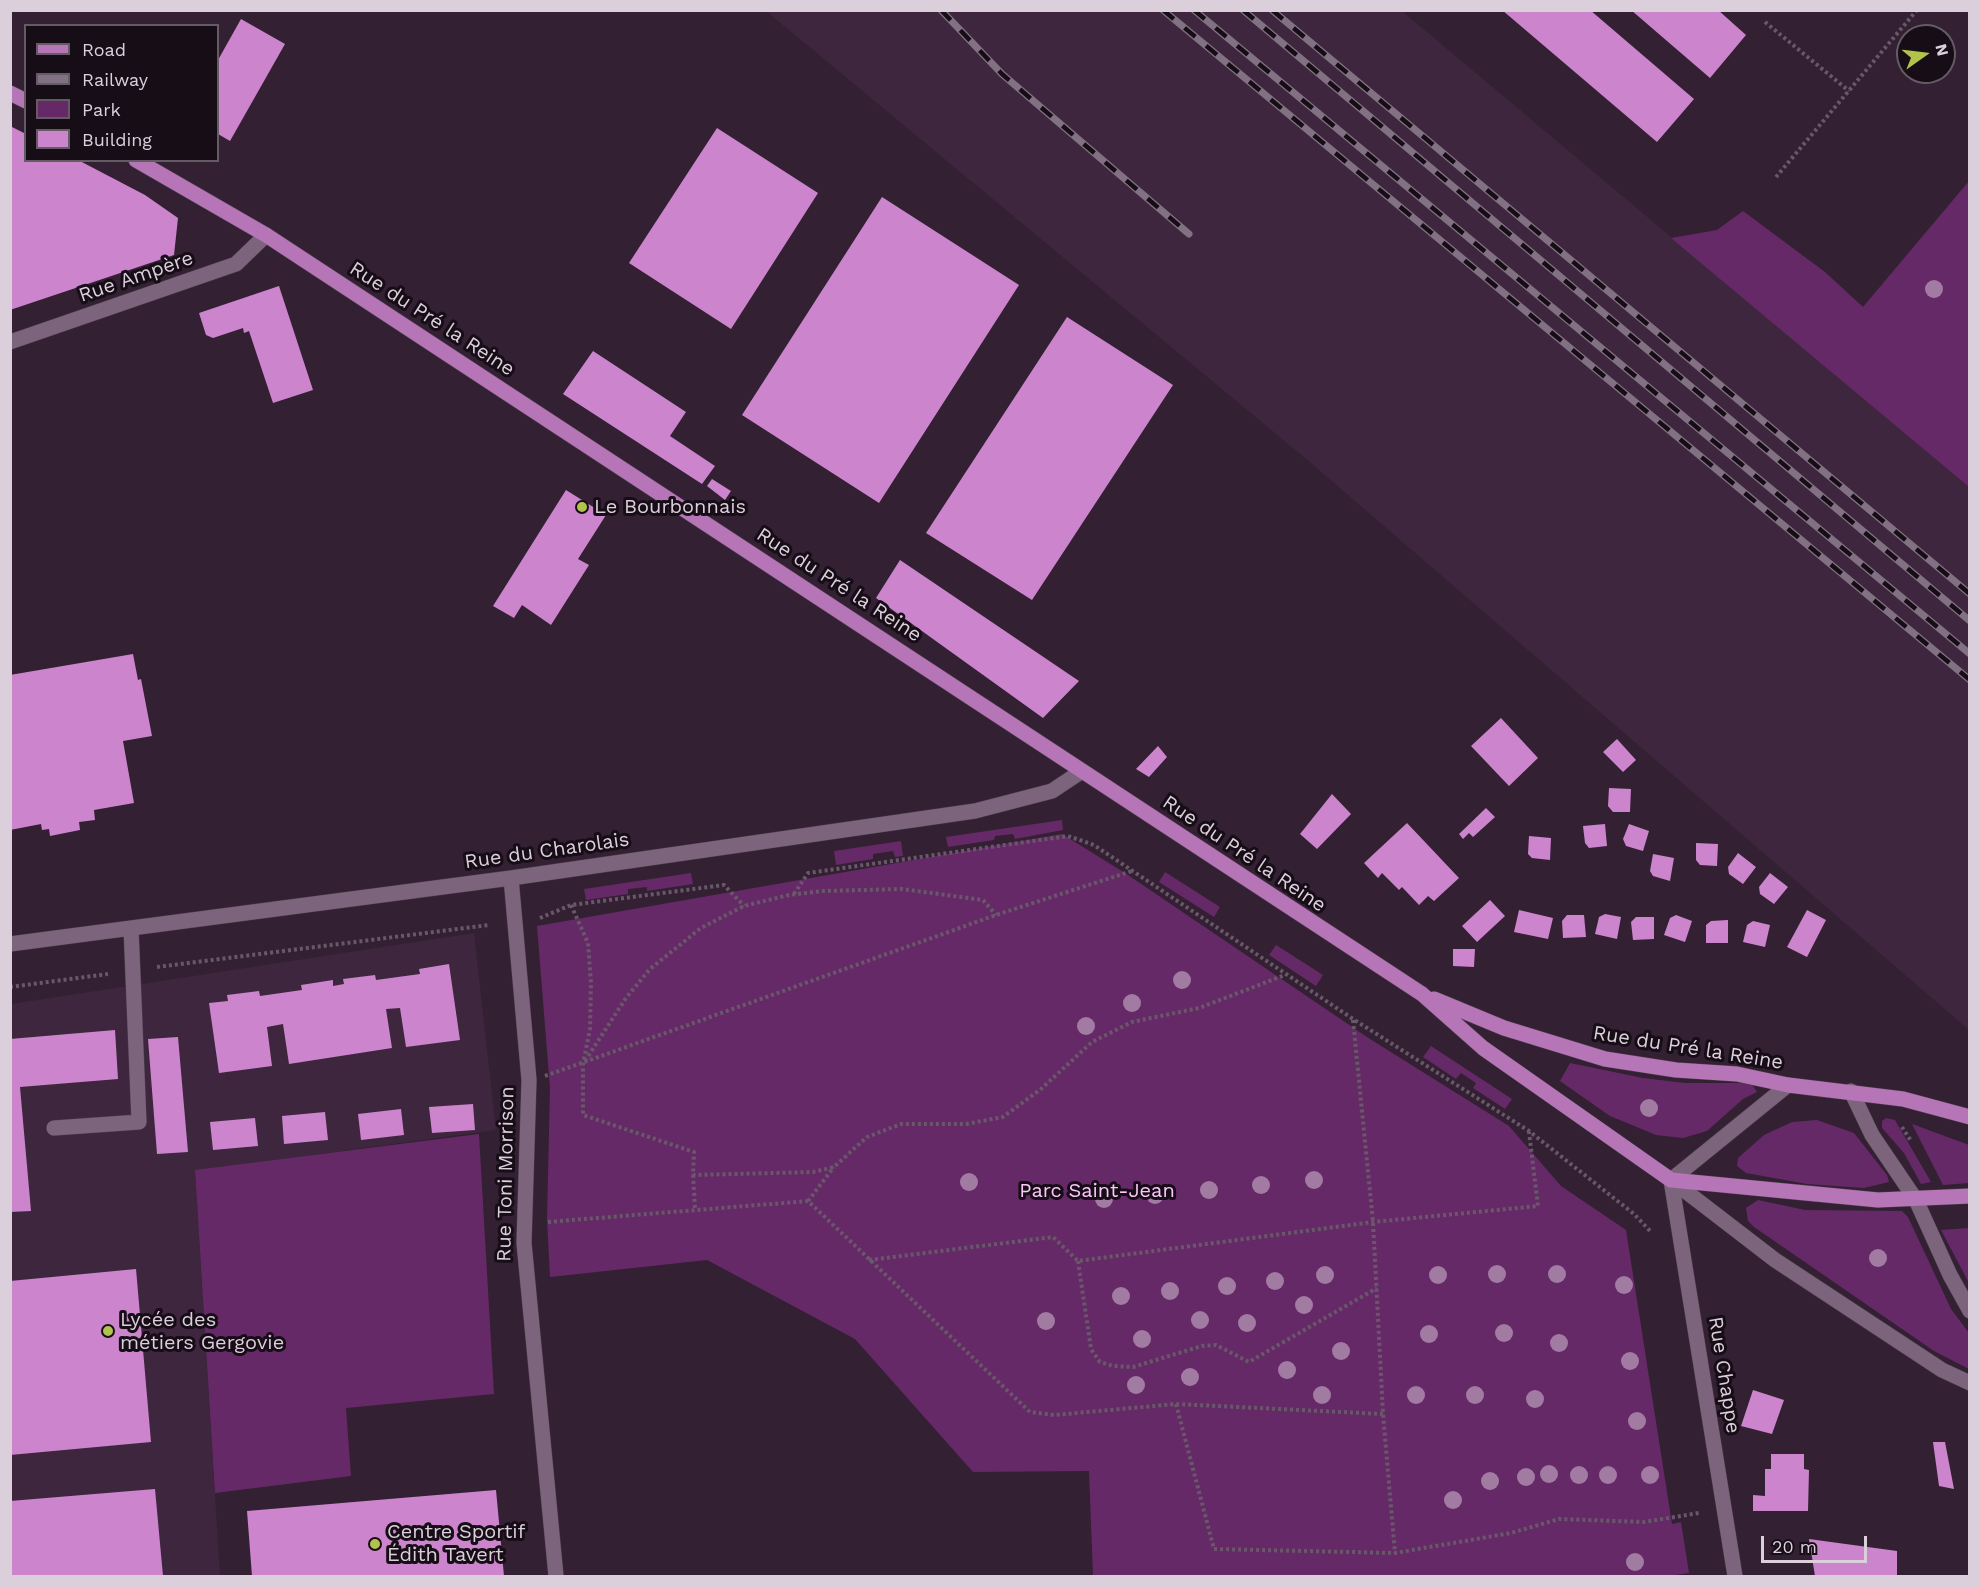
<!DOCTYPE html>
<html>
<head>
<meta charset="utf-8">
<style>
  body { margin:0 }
  #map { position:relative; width:1980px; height:1587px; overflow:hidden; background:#332033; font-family:"Work Sans",sans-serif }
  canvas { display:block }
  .frame { position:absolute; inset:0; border:12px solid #dccfdc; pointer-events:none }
  .legend { position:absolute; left:24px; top:24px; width:195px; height:138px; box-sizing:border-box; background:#160d16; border:2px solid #655b65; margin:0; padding:8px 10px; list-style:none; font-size:18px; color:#dccfdc }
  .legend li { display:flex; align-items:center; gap:12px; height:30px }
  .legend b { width:30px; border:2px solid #655b65 }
  .north { position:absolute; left:1896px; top:24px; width:60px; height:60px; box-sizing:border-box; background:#160d16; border:2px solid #655b65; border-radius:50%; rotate:76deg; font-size:16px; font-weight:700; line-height:24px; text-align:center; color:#dccfdc }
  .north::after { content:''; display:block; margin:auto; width:21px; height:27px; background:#b2c34c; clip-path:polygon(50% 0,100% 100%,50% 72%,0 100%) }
  .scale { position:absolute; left:1761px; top:1536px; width:106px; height:27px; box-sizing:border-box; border:3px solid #dccfdc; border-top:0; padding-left:8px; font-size:18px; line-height:21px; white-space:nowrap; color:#dccfdc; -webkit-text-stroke:4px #160d16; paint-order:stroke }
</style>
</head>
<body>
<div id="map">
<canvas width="1980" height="1587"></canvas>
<div class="frame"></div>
<ul class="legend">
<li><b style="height:8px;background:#b675b6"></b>Road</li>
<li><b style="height:8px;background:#827182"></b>Railway</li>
<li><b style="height:16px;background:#662967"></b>Park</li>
<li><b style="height:16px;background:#cc85cd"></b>Building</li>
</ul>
<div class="north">N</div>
<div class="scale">20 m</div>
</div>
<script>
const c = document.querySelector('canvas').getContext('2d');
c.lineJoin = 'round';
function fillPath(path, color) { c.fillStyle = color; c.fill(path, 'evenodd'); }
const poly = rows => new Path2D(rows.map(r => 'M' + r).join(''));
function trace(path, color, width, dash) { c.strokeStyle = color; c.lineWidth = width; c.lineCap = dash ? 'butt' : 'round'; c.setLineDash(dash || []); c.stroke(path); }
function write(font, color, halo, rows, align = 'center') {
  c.font = font + ' "Work Sans",sans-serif'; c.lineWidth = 6; c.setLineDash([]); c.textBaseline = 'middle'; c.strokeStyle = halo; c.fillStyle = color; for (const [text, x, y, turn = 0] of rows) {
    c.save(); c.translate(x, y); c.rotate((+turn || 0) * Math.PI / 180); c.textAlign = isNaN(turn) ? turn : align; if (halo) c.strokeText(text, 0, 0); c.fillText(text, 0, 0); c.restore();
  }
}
const built = poly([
  [766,11,1402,11,1969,487,1969,1030,1305,458],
  [474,933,496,1130,195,1171,220,1576,11,1576,11,1004]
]);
const green = poly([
  [1969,181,1969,487,1671,238,1717,230,1743,211,1825,272,1863,307],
  [1062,820,1063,830,1015,839,1013,834,995,836,994,840,948,847,946,837],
  [1062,834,1125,873,1370,1039,1509,1126,1561,1186,1626,1230,1672,1524,1681,1522,1689,1573,1669,1576,1093,1576,1089,1471,973,1472,855,1339,707,1260,550,1277,547,1219,550,1088,537,926],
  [901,841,903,856,895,857,893,851,873,854,873,859,836,865,834,851],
  [1165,872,1220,907,1214,917,1159,882],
  [691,873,693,884,647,891,647,887,628,889,628,894,586,900,584,889],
  [1276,945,1323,975,1316,986,1269,955],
  [1431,1046,1512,1099,1505,1109,1473,1088,1476,1083,1461,1073,1456,1079,1423,1057],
  [1570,1063,1643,1078,1685,1083,1751,1083,1757,1092,1743,1099,1707,1131,1683,1138,1656,1135,1610,1116,1560,1081],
  [1886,1118,1895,1120,1931,1182,1921,1184,1904,1153,1882,1128,1882,1121],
  [1817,1120,1854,1133,1887,1175,1889,1182,1864,1188,1807,1184,1746,1173,1737,1166,1738,1158,1764,1135,1792,1122],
  [1912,1124,1969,1145,1969,1183,1943,1185],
  [479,1134,494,1394,346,1408,351,1476,215,1493,195,1170],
  [1758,1200,1805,1210,1902,1211,1908,1217,1951,1309,1969,1333,1969,1369,1934,1351,1754,1227,1748,1221,1746,1208],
  [1969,1228,1970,1228,1969,1283,1941,1230]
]);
const building = poly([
  [1502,10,1590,10,1694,99,1657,142],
  [1631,10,1718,10,1746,35,1710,78],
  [241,19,285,44,230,141,218,134,218,60],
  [10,126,26,134,26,160,78,160,145,195,178,218,174,255,10,310],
  [717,128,818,193,731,329,629,263],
  [882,197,1019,285,879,503,742,415],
  [279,286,313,390,273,403,249,331,244,333,243,328,213,338,206,335,199,313],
  [1067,317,1173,385,1032,600,926,533],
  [593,351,686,412,670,436,715,466,702,484,563,394],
  [712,479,731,491,725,500,707,486],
  [566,490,606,515,578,559,589,565,551,625,522,605,514,618,493,606],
  [900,560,1079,681,1043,718,876,598],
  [133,654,138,680,141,679,152,736,123,741,134,803,94,810,95,820,79,822,80,830,50,836,49,829,42,830,41,824,10,830,10,675],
  [1501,718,1538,758,1509,786,1471,746],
  [1617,739,1636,760,1623,772,1603,752],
  [1158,746,1167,757,1149,777,1136,769],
  [1609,788,1631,789,1630,812,1613,812,1608,806],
  [1332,794,1351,814,1317,849,1300,834],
  [1486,808,1495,817,1473,837,1469,833,1463,839,1459,834],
  [1407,823,1459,878,1434,901,1428,896,1419,905,1402,887,1399,890,1382,873,1378,878,1364,863],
  [1605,824,1607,846,1589,848,1585,843,1583,826],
  [1629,824,1649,831,1643,851,1626,846,1623,839],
  [1529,836,1551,838,1550,860,1532,858,1528,854],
  [1696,843,1718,844,1717,866,1700,865,1696,860],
  [1738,853,1756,867,1743,884,1729,874,1728,867],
  [1653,854,1674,858,1670,881,1653,876,1650,871],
  [1770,873,1788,887,1774,904,1760,894,1759,887],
  [1490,900,1505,916,1477,942,1462,926],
  [1519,910,1553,918,1548,939,1514,932],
  [1807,910,1826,920,1807,957,1787,947],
  [1605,914,1621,917,1617,939,1595,934,1599,917],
  [1567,915,1584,915,1586,937,1563,938,1562,921],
  [1676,915,1692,921,1685,942,1664,935,1670,918],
  [1636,917,1654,917,1654,939,1633,940,1631,922],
  [1728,920,1728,943,1706,943,1706,925,1711,921],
  [1753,921,1770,925,1765,947,1743,942,1747,925],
  [1453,949,1475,949,1474,967,1453,966],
  [449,964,460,1040,406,1047,400,1008,386,1009,392,1048,289,1064,283,1024,267,1027,272,1066,219,1073,209,1003,228,1001,227,995,259,991,260,996,302,990,301,985,333,980,333,986,344,984,343,979,375,975,376,980,420,974,419,969],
  [115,1030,118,1079,20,1087,31,1211,10,1212,10,1039],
  [178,1037,188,1152,157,1154,148,1039],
  [473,1104,475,1130,432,1133,429,1107],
  [401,1109,404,1135,361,1140,358,1114],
  [325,1112,328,1140,284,1144,282,1116],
  [255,1118,258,1146,213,1150,210,1122],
  [136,1269,151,1442,10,1455,10,1281],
  [1753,1390,1784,1400,1772,1434,1741,1426],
  [1933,1442,1945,1442,1954,1489,1939,1486],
  [1771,1454,1804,1454,1804,1469,1809,1470,1808,1511,1753,1511,1753,1495,1765,1496,1765,1469,1771,1469],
  [155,1489,163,1576,10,1576,10,1501],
  [496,1490,504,1576,252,1576,247,1511],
  [1809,1539,1897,1551,1897,1576,1815,1576]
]);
const path = poly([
  [1765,22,1849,91],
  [1776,177,1917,10],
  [794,894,808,873,1068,836,1094,845,1353,1019,1529,1131,1634,1214,1651,1232],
  [571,905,588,943,591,983,590,1029,583,1064,583,1115,694,1152,693,1175,813,1172,834,1167,867,1137,901,1124,966,1124,1003,1117,1041,1089,1092,1042,1132,1022,1199,1008,1285,975],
  [540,918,571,905,724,885,744,906],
  [157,967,489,925],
  [10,987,108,974],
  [1353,1020,1373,1222,1383,1414,1395,1553],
  [585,1061,626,998,650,969,701,928,744,906,789,895,822,891,902,889,983,900,996,915],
  [1902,1127,1911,1141],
  [693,1175,695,1208],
  [808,1201,834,1167],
  [548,1222,808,1201,1030,1412,1054,1415,1176,1404,1383,1414],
  [869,1260,1053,1237,1078,1261,1373,1222,1538,1206,1529,1132],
  [1078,1261,1091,1349,1100,1362,1113,1366,1133,1367,1202,1346,1216,1345,1249,1362,1377,1288],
  [1176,1404,1214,1549,1395,1553,1511,1533,1559,1519,1644,1522,1699,1513]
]);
const minor = poly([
  [10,342,236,264,266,235],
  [511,878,529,1080,524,1243,556,1576],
  [10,944,511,878,975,811,1052,791,1082,771],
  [1851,1091,1872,1135,1916,1200,1950,1275,1970,1311],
  [54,1128,139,1122,131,928],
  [1671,1180,1735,1576],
  [1671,1180,1775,1260,1942,1370,1970,1383],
  [1671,1180,1788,1085]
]);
const major = poly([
  [10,93,26,101],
  [136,160,266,235,1422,994,1483,1048,1671,1180,1878,1200,1970,1196],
  [1434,999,1504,1028,1605,1059,1676,1070,1737,1074,1788,1085,1903,1099,1970,1117]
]);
const rail = poly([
  [941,10,1002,74,1189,234],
  [1163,10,1970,680],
  [1194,10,1970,654],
  [1243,10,1970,621],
  [1272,10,1970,594]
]);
const pathBridge = poly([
  [545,1076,996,915,1132,871]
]);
const trees = [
  [1934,289],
  [1182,980],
  [1132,1003],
  [1086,1026],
  [1649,1108],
  [1314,1180],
  [969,1182],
  [1261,1185],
  [1209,1190],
  [1155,1195],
  [1104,1199],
  [1878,1258],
  [1497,1274],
  [1557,1274],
  [1325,1275],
  [1438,1275],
  [1275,1281],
  [1624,1285],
  [1227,1286],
  [1170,1291],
  [1121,1296],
  [1304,1305],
  [1200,1320],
  [1046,1321],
  [1247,1323],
  [1504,1333],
  [1429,1334],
  [1142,1339],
  [1559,1343],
  [1341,1351],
  [1630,1361],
  [1287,1370],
  [1190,1377],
  [1136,1385],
  [1322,1395],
  [1416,1395],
  [1475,1395],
  [1535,1399],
  [1637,1421],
  [1549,1474],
  [1579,1475],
  [1608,1475],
  [1650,1475],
  [1526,1477],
  [1490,1481],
  [1453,1500],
  [1635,1562]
];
const markers = [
  [582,507,6,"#b2c34c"],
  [108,1331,6,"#b2c34c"],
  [375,1544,6,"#b2c34c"]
];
const streetNames = [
  ["Rue Ampère",136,277,-19],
  ["Rue du Pré la Reine",432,319,33],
  ["Rue du Pré la Reine",839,585,33],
  ["Rue du Charolais",547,851,-8],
  ["Rue du Pré la Reine",1244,854,34],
  ["Rue du Pré la Reine",1688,1048,9],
  ["Rue Toni Morrison",506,1174,-89],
  ["Rue Chappe",1724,1375,81]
];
const poiNames = [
  ["Le Bourbonnais",594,507],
  ["Lycée des",120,1320],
  ["métiers Gergovie",120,1343],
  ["Centre Sportif",387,1532],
  ["Édith Tavert",387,1555]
];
const parkNames = [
  ["Parc Saint-Jean",1097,1191]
];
fillPath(built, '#3e263e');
fillPath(green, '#662967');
fillPath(building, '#cc85cd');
trace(minor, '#4c3c4c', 16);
trace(major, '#4c3c4c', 16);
trace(path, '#695869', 4, [3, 3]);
trace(minor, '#7c657c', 15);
trace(major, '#b675b6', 15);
trace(rail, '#827182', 7);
trace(rail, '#160d16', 4.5, [14]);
trace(pathBridge, '#695869', 4, [3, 3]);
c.fillStyle = '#a27ba2';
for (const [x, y] of trees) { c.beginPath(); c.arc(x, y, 9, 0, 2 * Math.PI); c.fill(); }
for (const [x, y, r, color] of markers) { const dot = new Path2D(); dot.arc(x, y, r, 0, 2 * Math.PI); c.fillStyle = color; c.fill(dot); trace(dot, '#160d16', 2); }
write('20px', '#dccfdc', '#160d16', streetNames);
write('20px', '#dccfdc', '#160d16', poiNames, 'left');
write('20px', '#fcc5fc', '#160d16', parkNames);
</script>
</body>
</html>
